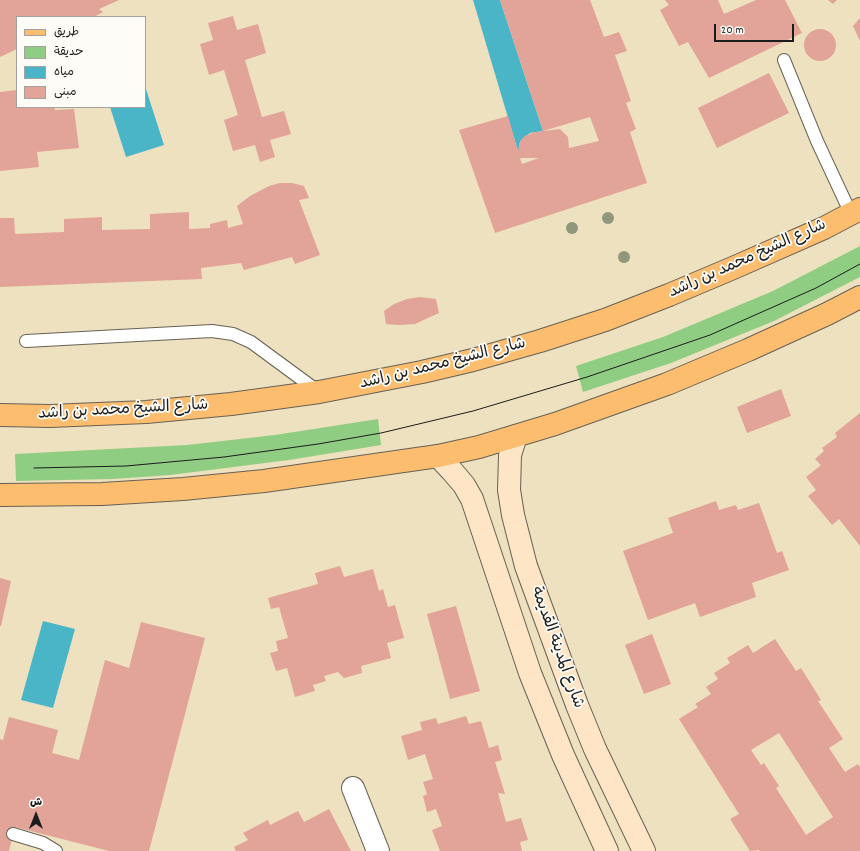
<!DOCTYPE html>
<html>
<head>
<meta charset="utf-8">
<style>
  body { margin:0 }
  #map { position:relative; width:860px; height:851px; overflow:hidden; background:#eee1c0; font-family:Dekko,"Playpen Sans Arabic",sans-serif }
  canvas { display:block }
  .legend { position:absolute; left:16px; top:16px; width:130px; height:92px; box-sizing:border-box; background:#fdfcf7; border:1px solid #a3a29f; margin:0; padding:5px 7px; list-style:none; font-size:12px; color:#1c1c1c }
  .legend li { display:flex; align-items:center; gap:8px; height:20px }
  .legend b { width:20px; border:1px solid #a3a29f }
  .north { position:absolute; left:16px; top:795px; width:40px; height:40px; -webkit-text-stroke:3px #fdfcf7; paint-order:stroke; rotate:0deg; font-size:11px; font-weight:700; line-height:16px; text-align:center; color:#1c1c1c }
  .north::after { content:''; display:block; margin:auto; width:14px; height:18px; background:#1c1c1c; clip-path:polygon(50% 0,100% 100%,50% 72%,0 100%) }
  .scale { position:absolute; left:714px; top:24px; width:80px; height:18px; box-sizing:border-box; border:2px solid #1c1c1c; border-top:0; padding-left:5px; font-size:12px; line-height:14px; white-space:nowrap; color:#1c1c1c; -webkit-text-stroke:3px #fdfcf7; paint-order:stroke }
</style>
</head>
<body>
<div id="map">
<canvas width="860" height="851"></canvas>
<ul class="legend">
<li><b style="height:5px;background:#fcbd6f"></b>طريق</li>
<li><b style="height:11px;background:#8fcd82"></b>حديقة</li>
<li><b style="height:11px;background:#4ab5c7"></b>مياه</li>
<li><b style="height:11px;background:#e2a398"></b>مبنى</li>
</ul>
<div class="north">ش</div>
<div class="scale">20 m</div>
</div>
<script>
const c = document.querySelector('canvas').getContext('2d');
c.lineJoin = 'round';
function fillPath(path, color) { c.fillStyle = color; c.fill(path, 'evenodd'); }
const poly = rows => new Path2D(rows.map(r => 'M' + r).join(''));
function trace(path, color, width, dash) { c.strokeStyle = color; c.lineWidth = width; c.lineCap = dash ? 'butt' : 'round'; c.setLineDash(dash || []); c.stroke(path); }
function write(font, color, halo, rows, align = 'center') {
  c.font = font + ' Dekko,"Playpen Sans Arabic",sans-serif'; c.lineWidth = 3.5; c.setLineDash([]); c.textBaseline = 'middle'; c.strokeStyle = halo; c.fillStyle = color; for (const [text, x, y, turn = 0] of rows) {
    c.save(); c.translate(x, y); c.rotate((+turn || 0) * Math.PI / 180); c.textAlign = isNaN(turn) ? turn : align; if (halo) c.strokeText(text, 0, 0); c.fillText(text, 0, 0); c.restore();
  }
}
const green = poly([
  [860,246,860,277,774,321,671,363,583,392,576,366,663,337,773,291],
  [378,419,381,445,289,460,170,475,113,479,16,481,15,454,187,445,275,435]
]);
const water = poly([
  [473,0,500,0,543,131,530,133,521,140,519,145,520,158],
  [145,86,164,145,126,157,110,107,145,107],
  [43,621,75,629,53,708,21,700]
]);
const building = poly([
  [0,0,119,0,99,9,103,12,94,17,17,17,17,49,0,57],
  [500,0,590,0,604,37,619,32,627,51,615,55,631,101,626,103,636,129,630,132,647,183,495,233,459,130,508,116,518,152,519,145,521,140,525,136,535,132,560,129,568,137,569,148,599,141,590,117,543,131],
  [520,158,539,158,522,164],
  [665,0,718,0,724,14,756,0,785,0,802,33,709,78,688,42,679,46,660,10,669,5],
  [828,0,837,0,833,4],
  [233,16,237,30,258,24,266,53,245,60,262,117,284,111,291,134,270,140,275,157,260,162,255,145,233,151,224,120,238,115,224,70,209,75,200,44,213,40,208,23],
  [860,18,860,41,853,26],
  '804 45a16 16 0 1 1 32 0a16 16 0 1 1-32 0Z',
  [769,73,789,113,717,148,698,108],
  [17,90,17,107,54,107,55,110,74,109,79,148,37,152,39,167,0,171,0,92],
  [280,183,292,183,304,186,309,198,299,200,320,255,295,264,292,257,244,270,241,263,201,268,202,279,0,287,0,218,14,218,15,234,64,232,64,219,102,217,102,230,150,229,150,214,189,212,189,229,210,228,210,224,227,220,228,228,243,224,237,206,250,196,269,186],
  [420,297,436,299,439,313,415,324,398,325,386,324,384,311,394,304,407,299],
  [781,389,791,416,747,433,737,407],
  [860,413,860,546,839,519,832,525,808,496,816,490,806,477,821,465,815,459,824,451,822,448,837,437,835,433],
  [716,501,719,510,736,505,738,510,759,503,777,553,782,551,789,570,752,583,756,597,700,617,695,603,648,620,623,551,673,533,668,518],
  [340,566,344,577,373,569,379,591,383,589,388,607,395,605,404,638,387,643,391,658,361,666,362,673,344,678,338,672,324,676,326,681,313,685,315,691,295,697,287,668,276,671,270,653,278,651,276,641,288,638,279,607,271,609,268,598,318,584,315,573],
  [0,578,11,581,1,626,0,626],
  [456,606,480,691,450,699,427,614],
  [141,622,205,638,149,851,109,851,15,827,9,851,0,851,0,739,3,740,9,717,58,730,52,753,79,760,105,660,129,668],
  [652,634,671,684,644,694,625,645],
  [775,639,796,671,801,668,821,700,818,701,843,739,829,748,845,772,858,764,860,767,860,851,760,851,759,850,750,851,730,819,739,814,679,719,698,707,695,704,711,694,706,687,718,679,714,673,730,663,727,658,748,645,753,653],
  [779,733,833,817,806,835,776,788,779,786,764,763,761,765,751,750],
  [466,716,469,724,481,721,489,748,498,745,502,760,495,762,505,794,498,793,506,822,521,818,528,840,520,842,522,851,440,851,432,830,442,826,436,809,427,812,423,796,427,794,423,782,433,779,425,754,408,760,401,736,422,730,420,722,436,718,438,724],
  [329,809,351,851,236,851,234,847,248,840,243,833,268,820,270,825,298,811,304,822]
]);
const lane = poly([
  [784,60,817,141,851,214],
  [26,341,212,331,233,334,251,342,319,392],
  [13,834,43,843,56,851]
]);
const street = poly([
  [353,788,378,851]
]);
const secondary = poly([
  [516,436,510,455,509,490,513,515,526,566,577,705,595,749,644,851],
  [438,456,452,471,464,485,472,499,530,673,563,755,607,851]
]);
const primary = poly([
  [0,415,50,416,146,412,231,404,319,392,422,372,473,360,540,341,605,320,669,295,733,268,824,228,860,209],
  [0,495,102,494,183,489,264,481,438,456,479,447,555,424,667,384,748,350,827,314,860,297]
]);
const tram = poly([
  [34,468,126,466,224,457,318,444,381,433,473,411,587,377,710,335,816,288,860,264]
]);
const trees = [
  [608,218],
  [572,228],
  [624,257]
];
const streetNames = [
  ["شارع الشيخ محمد بن راشد",748,260,-24],
  ["شارع الشيخ محمد بن راشد",443,365,-14],
  ["شارع الشيخ محمد بن راشد",123,411,-3],
  ["شارع المدينة القديمة",556,648,70]
];
fillPath(green, '#8fcd82');
fillPath(water, '#4ab5c7');
fillPath(building, '#e2a398');
trace(lane, '#666155', 14);
trace(street, '#666155', 24);
trace(secondary, '#666155', 24);
trace(primary, '#666155', 24);
trace(lane, '#fff', 12);
trace(street, '#fff', 22);
trace(secondary, '#fee5c5', 22);
trace(primary, '#fcbd6f', 22);
trace(tram, '#1c1c1c', 1);
c.fillStyle = '#90977a';
for (const [x, y] of trees) { c.beginPath(); c.arc(x, y, 6, 0, 2 * Math.PI); c.fill(); }
write('16px', '#1c1c1c', '#fdfcf7', streetNames);
</script>
</body>
</html>
